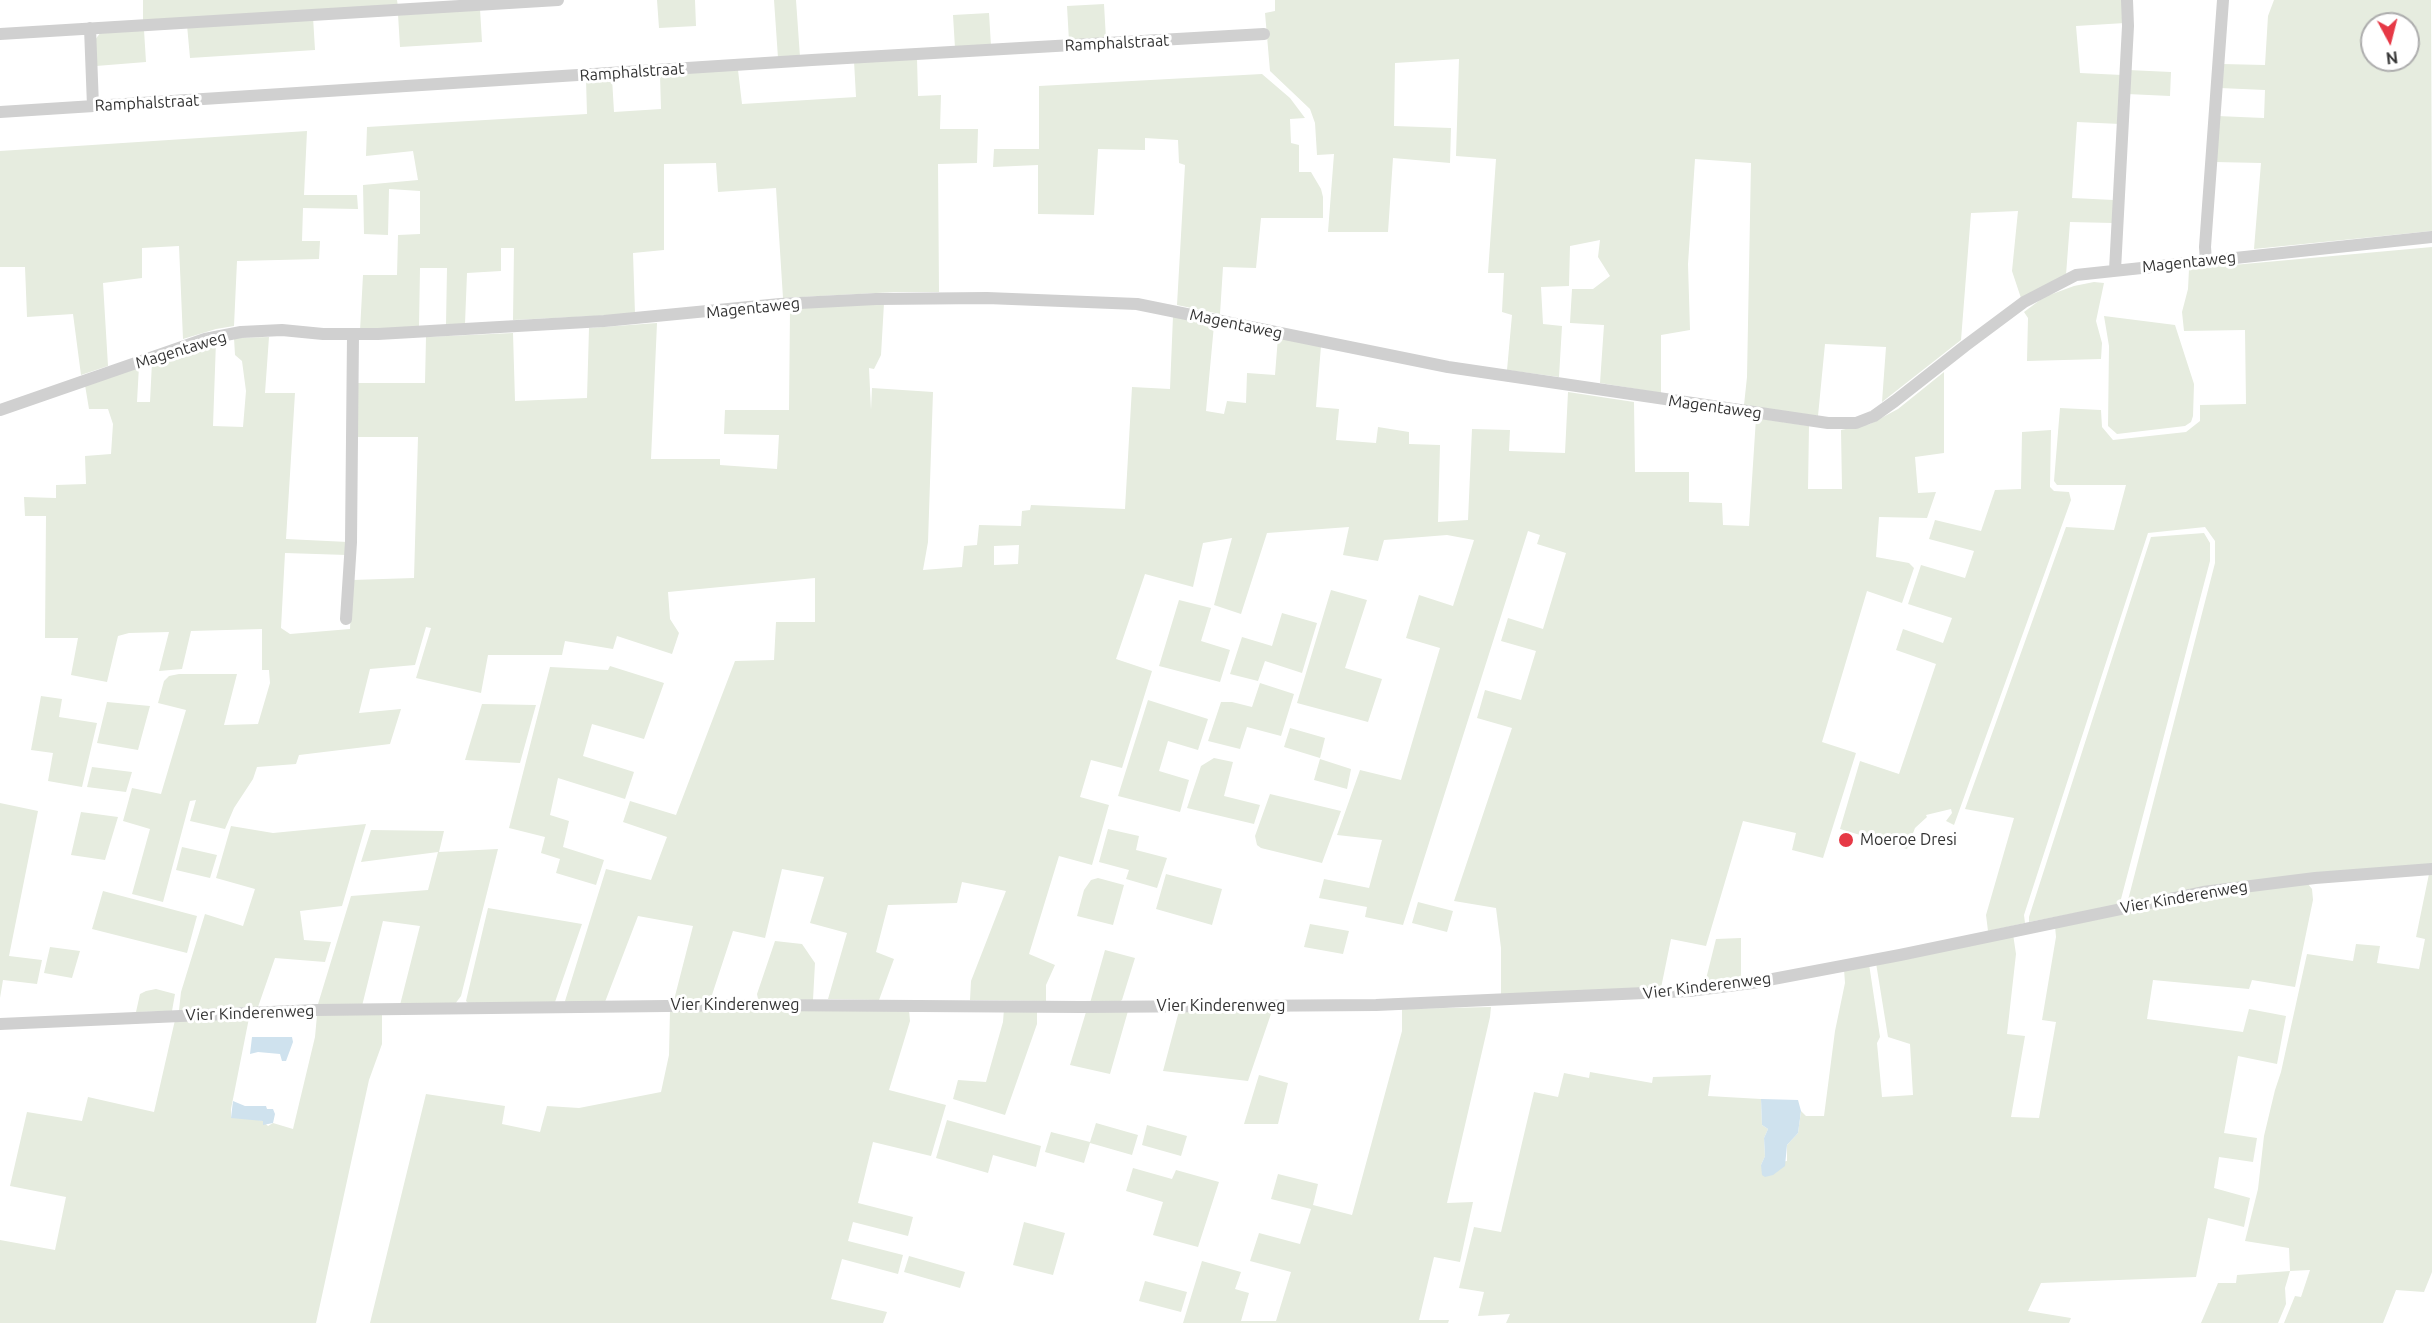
<!DOCTYPE html>
<html>
<head>
<meta charset="utf-8">
<style>
  body { margin:0 }
  #map { position:relative; width:2432px; height:1323px; overflow:hidden; background:#fff; font-family:Ubuntu,sans-serif }
  canvas { display:block }
  .north { position:absolute; left:2360px; top:12px; width:60px; height:60px; box-sizing:border-box; background:#fff; border:2px solid #adadad; border-radius:50%; rotate:173deg; font-size:16px; font-weight:700; line-height:24px; text-align:center; color:#333 }
  .north::after { content:''; display:block; margin:auto; width:21px; height:27px; background:#e63946; clip-path:polygon(50% 0,100% 100%,50% 72%,0 100%) }
</style>
</head>
<body>
<div id="map">
<canvas width="2432" height="1323"></canvas>
<div class="north">N</div>
</div>
<script>
const c = document.querySelector('canvas').getContext('2d');
c.lineJoin = 'round';
function fillPath(path, color) { c.fillStyle = color; c.fill(path, 'evenodd'); }
const poly = rows => new Path2D(rows.map(r => 'M' + r).join(''));
function trace(path, color, width, dash) { c.strokeStyle = color; c.lineWidth = width; c.lineCap = dash ? 'butt' : 'round'; c.setLineDash(dash || []); c.stroke(path); }
function write(font, color, halo, rows, align = 'center') {
  c.font = font + ' Ubuntu,sans-serif'; c.lineWidth = 6; c.setLineDash([]); c.textBaseline = 'middle'; c.strokeStyle = halo; c.fillStyle = color; for (const [text, x, y, turn = 0] of rows) {
    c.save(); c.translate(x, y); c.rotate((+turn || 0) * Math.PI / 180); c.textAlign = isNaN(turn) ? turn : align; if (halo) c.strokeText(text, 0, 0); c.fillText(text, 0, 0); c.restore();
  }
}
const green = poly([
  [143,0,397,0,398,7,143,22],
  [657,0,695,0,696,26,659,28],
  [774,0,796,0,800,57,778,58],
  [1275,0,2123,0,2125,23,2076,26,2080,73,2122,75,2120,124,2077,122,2072,198,2114,200,2113,223,2070,222,2066,275,2021,298,2012,271,2018,211,1971,213,1961,340,1882,402,1886,347,1825,344,1818,416,1744,405,1747,377,1751,163,1695,159,1688,264,1690,330,1661,335,1661,393,1600,383,1604,325,1570,323,1572,289,1593,289,1610,276,1598,257,1600,240,1570,246,1569,286,1541,287,1543,324,1562,326,1559,377,1507,370,1512,315,1502,312,1504,273,1488,273,1496,159,1456,156,1459,59,1395,63,1394,126,1451,128,1450,163,1393,158,1388,232,1328,232,1334,154,1317,155,1315,123,1310,109,1270,71,1265,13,1275,11],
  [2274,0,2431,0,2432,231,2254,249,2261,163,2215,162,2217,116,2264,118,2265,90,2220,88,2222,64,2265,65,2268,16],
  [2372,24,2408,24,2408,60,2372,60],
  [1104,4,1106,39,1069,41,1067,6],
  [480,9,482,42,400,47,398,14],
  [989,13,991,46,955,48,953,15],
  [313,17,315,50,190,58,187,25],
  [144,30,146,62,96,66,94,41,101,32],
  [917,58,918,96,941,95,940,129,978,129,977,163,938,164,939,292,895,292,783,298,776,188,718,192,716,163,664,164,664,250,633,253,635,314,513,320,514,248,501,248,501,271,467,273,465,324,446,325,447,268,420,268,419,327,360,331,363,275,397,275,398,235,420,234,420,191,389,189,388,235,364,234,363,185,418,180,413,151,366,156,367,127,587,114,586,79,612,78,614,112,661,109,660,75,738,70,742,104,856,97,854,61],
  [2128,70,2171,72,2170,96,2127,94],
  [1262,74,1290,98,1305,118,1290,119,1291,143,1299,145,1299,172,1311,172,1321,189,1323,197,1323,218,1261,218,1256,268,1223,267,1220,314,1177,305,1185,165,1179,163,1178,140,1145,138,1145,150,1098,149,1094,215,1038,214,1038,165,993,167,994,149,1039,149,1039,86],
  [307,131,304,195,357,195,358,209,303,208,302,241,320,241,319,259,237,261,234,326,216,329,183,339,179,246,142,248,142,278,103,283,108,366,81,375,73,314,27,317,25,267,0,267,0,151],
  [2432,247,2432,864,2127,904,2215,563,2215,541,2205,527,2148,533,2024,915,2025,923,1988,931,1986,915,2014,818,1965,809,2066,527,2114,530,2126,485,2057,485,2054,481,2060,408,2101,410,2102,427,2113,440,2186,432,2200,421,2200,405,2246,404,2245,330,2184,331,2182,312,2188,289,2189,269],
  [2094,282,2104,283,2096,321,2102,343,2101,359,2027,361,2028,318,2024,312,2044,297,2074,286],
  [884,303,881,355,874,369,869,368,871,410,872,388,933,392,928,542,923,570,962,567,964,546,977,545,979,525,1021,526,1022,511,1030,510,1031,505,1125,509,1132,387,1170,389,1173,316,1214,325,1206,411,1224,414,1227,401,1246,403,1247,373,1275,375,1278,337,1321,346,1316,407,1339,409,1336,440,1376,443,1378,427,1409,432,1409,444,1440,445,1438,522,1468,520,1472,429,1510,430,1509,451,1565,453,1568,392,1634,402,1635,472,1689,472,1689,502,1722,503,1723,525,1749,526,1756,418,1809,426,1808,489,1842,489,1841,430,1870,424,1898,409,1944,372,1944,453,1915,457,1918,493,1936,492,1927,518,1879,517,1876,557,1909,563,1914,568,1902,603,1867,591,1822,742,1856,753,1823,858,1792,850,1796,833,1743,821,1706,946,1671,939,1661,988,1501,995,1501,948,1496,908,1454,901,1512,728,1477,718,1485,690,1521,700,1536,651,1501,641,1508,618,1543,629,1566,553,1537,544,1540,535,1528,531,1403,925,1365,917,1367,907,1319,898,1324,879,1369,888,1382,840,1337,835,1360,770,1401,780,1440,648,1406,638,1419,595,1453,606,1474,540,1447,535,1384,540,1378,561,1343,555,1349,527,1267,533,1241,614,1214,605,1232,538,1203,543,1193,587,1145,574,1116,659,1152,671,1122,768,1091,760,1080,797,1109,805,1092,865,1059,856,1029,954,1055,965,1046,985,1046,1001,970,1000,971,981,1006,891,962,882,957,903,888,905,876,952,894,959,879,1000,828,999,847,933,810,923,824,877,782,869,765,938,733,931,710,1001,674,1000,693,926,638,916,605,1002,567,1003,565,1001,606,869,651,880,667,837,623,822,630,801,676,815,735,661,774,660,776,622,815,622,815,578,668,592,670,619,679,633,672,654,617,636,613,649,565,641,562,655,488,655,481,693,416,678,431,628,426,627,415,665,370,669,359,713,401,709,390,744,299,755,296,764,257,767,253,779,234,808,225,829,190,821,196,800,190,801,163,902,132,894,150,829,123,821,132,788,161,794,186,710,158,703,164,681,169,676,179,674,237,674,224,725,258,724,270,683,269,670,262,670,262,629,191,631,182,669,159,671,169,632,129,633,118,636,107,682,71,675,78,638,45,638,46,516,25,516,24,497,56,498,56,485,86,484,85,456,111,454,113,424,108,409,89,409,85,385,139,366,137,402,150,402,152,362,216,341,213,426,243,427,246,391,242,361,235,355,234,338,269,337,265,393,295,393,286,539,348,542,347,555,285,553,281,628,290,634,350,629,352,580,414,578,418,437,355,437,356,383,425,383,426,337,513,333,515,401,587,398,589,328,657,323,651,459,720,459,720,465,777,469,779,435,724,434,725,410,789,410,790,309],
  [1019,545,1018,564,994,565,994,546],
  [2104,316,2175,325,2194,384,2193,416,2191,422,2185,426,2117,434,2108,426,2109,346],
  [2051,430,2050,487,2054,491,2069,492,2071,500,1954,825,1946,821,1952,813,1951,809,1926,815,1927,817,1915,828,1907,849,1840,829,1860,761,1899,774,1936,664,1896,650,1903,629,1943,643,1952,618,1908,604,1921,565,1965,578,1974,551,1929,539,1935,520,1981,531,1995,490,2021,489,2022,432],
  [2204,533,2210,543,2210,561,2121,899,2122,904,2029,922,2029,917,2151,537],
  [1331,590,1367,600,1345,668,1382,679,1368,722,1297,703],
  [1179,600,1211,608,1201,641,1230,650,1220,682,1159,666],
  [1282,613,1317,623,1302,673,1265,661,1258,681,1230,674,1242,637,1272,646],
  [610,666,664,683,644,739,592,724,583,756,634,772,625,799,558,778,550,815,569,821,563,847,604,860,596,885,556,873,560,859,541,853,545,837,509,828,550,667,608,670],
  [1260,683,1294,694,1281,736,1247,727,1240,749,1208,741,1221,702,1232,702,1252,707],
  [41,696,62,699,59,717,97,723,82,787,48,781,53,753,31,750],
  [1148,700,1208,719,1198,750,1168,741,1159,771,1189,780,1180,812,1118,796],
  [107,702,150,706,138,750,97,743],
  [482,704,536,705,520,763,465,760],
  [1290,728,1325,738,1320,758,1284,747],
  [1214,758,1233,762,1224,796,1260,805,1254,824,1187,808,1201,766],
  [1320,759,1351,769,1347,789,1314,780],
  [92,767,132,772,126,792,87,787],
  [1270,794,1341,811,1322,863,1261,848,1257,845,1255,836],
  [0,803,38,811,9,956,42,960,37,984,3,980,0,998],
  [81,812,118,817,105,860,71,855],
  [366,824,342,906,300,911,304,940,331,942,325,962,275,958,258,1007,179,1010,181,992,205,914,243,926,255,889,216,878,231,826,273,833],
  [1108,829,1139,836,1136,850,1167,858,1157,888,1126,879,1129,870,1099,862],
  [371,830,444,831,439,852,498,849,461,996,455,1004,400,1005,420,926,383,921,362,1006,321,1006,318,1004,351,896,428,890,438,852,361,862],
  [182,847,217,855,210,878,176,870],
  [1166,874,1222,889,1212,925,1156,909],
  [2429,874,2432,874,2432,1272,2424,1292,2396,1290,2383,1323,2284,1323,2295,1296,2301,1297,2310,1270,2290,1271,2285,1288,2286,1304,2278,1323,2201,1323,2218,1283,2236,1283,2237,1275,2290,1271,2289,1248,2245,1241,2258,1189,2264,1136,2275,1090,2281,1072,2307,954,2353,961,2356,944,2380,946,2377,963,2419,969,2425,939,2416,937],
  [1098,878,1124,885,1113,925,1077,916,1084,890,1091,880],
  [2308,884,2312,889,2313,900,2295,987,2252,980,2249,989,2153,980,2147,1019,2243,1032,2249,1009,2286,1016,2277,1064,2238,1056,2224,1133,2257,1138,2253,1162,2219,1157,2214,1188,2250,1198,2244,1227,2208,1218,2196,1277,2041,1283,2028,1311,2071,1318,2069,1323,1506,1323,1510,1314,1478,1316,1484,1292,1459,1288,1474,1227,1501,1232,1534,1092,1558,1097,1564,1073,1589,1078,1590,1072,1652,1083,1653,1077,1711,1075,1708,1096,1761,1099,1762,1125,1768,1129,1764,1138,1765,1156,1761,1165,1787,1161,1787,1145,1798,1133,1801,1111,1806,1116,1824,1116,1835,1031,1845,983,1844,969,1869,964,1880,1037,1877,1043,1882,1097,1913,1095,1910,1044,1888,1037,1876,963,2013,934,2016,954,2007,1034,2025,1036,2011,1117,2039,1118,2056,1022,2042,1020,2056,937,2055,926,2234,891],
  [103,891,197,916,187,953,92,929],
  [1418,902,1453,911,1447,932,1412,923],
  [488,908,582,924,555,1002,469,1004,466,1001],
  [1310,924,1349,931,1343,954,1304,947],
  [1741,938,1741,980,1705,983,1716,939],
  [775,941,802,944,815,963,813,1000,758,999,757,994],
  [50,947,80,951,72,978,44,973],
  [1105,950,1135,958,1122,1000,1119,1002,1090,1003],
  [156,989,175,994,172,1011,136,1012,140,994,146,991],
  [1491,1007,1490,1017,1447,1203,1473,1202,1460,1262,1434,1257,1419,1320,1449,1320,1448,1323,1183,1323,1202,1261,1241,1272,1235,1289,1249,1293,1241,1321,1276,1321,1291,1272,1250,1261,1259,1233,1300,1244,1311,1209,1271,1199,1278,1174,1318,1184,1313,1205,1352,1215,1402,1031,1402,1009],
  [1004,1009,1037,1010,1037,1024,1005,1115,953,1099,958,1080,986,1082,1003,1022],
  [670,1010,909,1010,910,1021,889,1090,946,1105,931,1156,873,1142,858,1203,913,1217,908,1236,853,1222,848,1241,903,1255,898,1274,842,1259,831,1299,887,1312,883,1323,370,1323,426,1094,505,1106,502,1124,540,1132,547,1106,579,1108,661,1092,669,1055],
  [1128,1011,1110,1074,1070,1065,1086,1012],
  [1179,1011,1272,1011,1248,1081,1163,1071],
  [317,1015,382,1015,382,1044,369,1080,316,1323,0,1323,0,1240,55,1250,66,1197,10,1186,27,1112,82,1121,88,1097,154,1112,175,1020,249,1018,231,1109,231,1118,249,1118,263,1121,268,1126,273,1123,293,1129,315,1037],
  [1259,1075,1288,1083,1278,1124,1244,1124],
  [947,1120,1041,1146,1036,1167,993,1155,988,1173,936,1158],
  [1096,1123,1138,1135,1132,1155,1090,1143,1084,1163,1045,1152,1051,1132,1090,1142],
  [1147,1125,1187,1136,1181,1156,1142,1145],
  [1133,1168,1172,1179,1176,1170,1219,1182,1198,1247,1153,1235,1163,1202,1126,1191],
  [1024,1222,1065,1233,1053,1275,1013,1265],
  [909,1256,965,1272,960,1288,904,1272],
  [1145,1281,1187,1292,1181,1312,1139,1301]
]);
const water = poly([
  [252,1037,292,1037,293,1042,286,1061,282,1061,280,1054,258,1052,250,1054],
  [1761,1099,1798,1100,1801,1111,1798,1133,1787,1145,1785,1166,1773,1175,1765,1177,1762,1175,1761,1165,1765,1156,1764,1138,1768,1129,1762,1125],
  [233,1101,245,1106,266,1106,267,1109,273,1109,275,1114,273,1123,263,1125,263,1121,231,1118]
]);
const minor = poly([
  [90,28,93,106],
  [0,34,558,0],
  [0,112,812,60,1264,34],
  [2206,261,2205,247,2223,0],
  [2115,270,2128,26,2127,0],
  [0,410,205,339,241,332,282,330,323,334,378,334,604,321,780,304,876,299,987,298,1137,304,1448,367,1828,423,1856,423,1874,416,1895,401,1965,346,2024,302,2076,275,2432,237],
  [346,619,351,542,353,335],
  [0,1024,316,1010,754,1005,1081,1007,1376,1005,1689,991,1752,983,1900,955,2203,892,2315,878,2432,869]
]);
const markers = [
  [1846,840,8,"#e63946"]
];
const streetNames = [
  ["Ramphalstraat",1117,43,-3],
  ["Ramphalstraat",632,72,-4],
  ["Ramphalstraat",147,103,-3],
  ["Magentaweg",2189,262,-6],
  ["Magentaweg",753,308,-6],
  ["Magentaweg",1236,324,12],
  ["Magentaweg",181,350,-17],
  ["Magentaweg",1715,407,8],
  ["Vier Kinderenweg",2184,897,-10],
  ["Vier Kinderenweg",1707,986,-7],
  ["Vier Kinderenweg",735,1005],
  ["Vier Kinderenweg",1221,1006],
  ["Vier Kinderenweg",250,1013,-2]
];
const poiNames = [
  ["Moeroe Dresi",1860,840]
];
fillPath(green, '#e6ecdf');
fillPath(water, '#cfe2ee');
trace(minor, '#d0d0d0', 12);
for (const [x, y, r, color] of markers) { const dot = new Path2D(); dot.arc(x, y, r, 0, 2 * Math.PI); c.fillStyle = color; c.fill(dot); trace(dot, '#fff', 2); }
write('16px', '#333', '#fff', streetNames);
write('16px', '#333', '#fff', poiNames, 'left');
</script>
</body>
</html>
